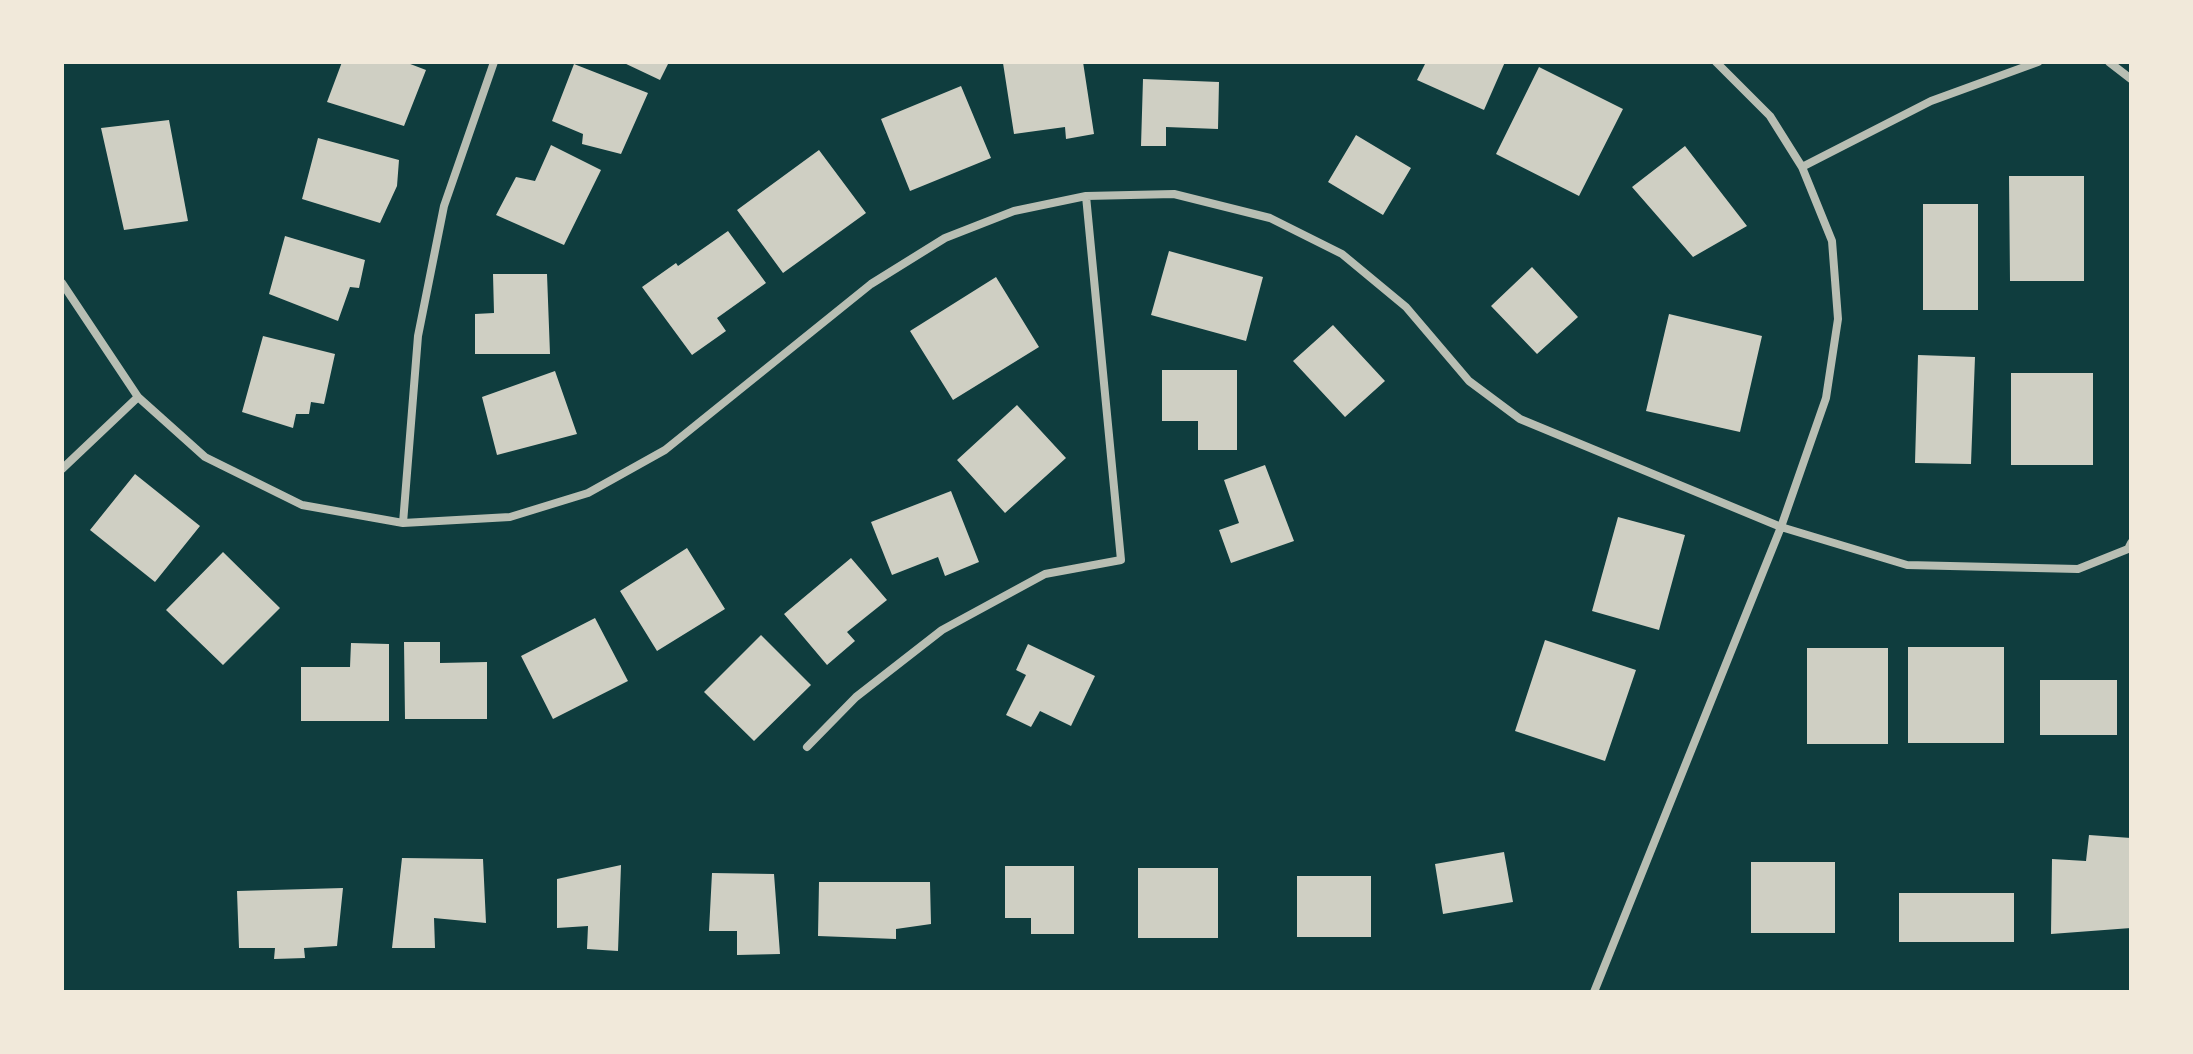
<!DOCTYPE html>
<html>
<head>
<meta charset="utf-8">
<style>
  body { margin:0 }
  #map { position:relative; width:2193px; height:1054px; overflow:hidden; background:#0f3d3e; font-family:"Playfair Display",serif }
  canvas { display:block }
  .frame { position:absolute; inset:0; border:64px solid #f1e9da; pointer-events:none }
</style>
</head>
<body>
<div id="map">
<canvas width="2193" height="1054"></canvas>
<div class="frame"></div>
</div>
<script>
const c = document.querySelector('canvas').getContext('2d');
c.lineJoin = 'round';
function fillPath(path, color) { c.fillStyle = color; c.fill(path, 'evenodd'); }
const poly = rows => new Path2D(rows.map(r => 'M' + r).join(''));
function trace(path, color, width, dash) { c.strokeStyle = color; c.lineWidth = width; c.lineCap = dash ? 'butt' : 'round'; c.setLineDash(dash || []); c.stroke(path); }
const building = poly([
  [342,62,405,62,426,70,404,126,327,102],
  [622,62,669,62,660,80],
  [1012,62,1083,62,1094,134,1066,139,1065,127,1014,134,1003,63],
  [1426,62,1505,62,1484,110,1417,80],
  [574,64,648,93,621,154,582,144,583,134,552,121],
  [1539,67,1623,109,1579,196,1496,154],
  [1143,79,1219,82,1218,129,1166,127,1166,146,1141,146],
  [961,86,991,158,910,191,881,119],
  [169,120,188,221,124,230,101,128],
  [1356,135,1411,168,1383,215,1328,182],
  [318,138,399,160,397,186,380,223,302,199],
  [551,145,601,170,564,245,496,215,516,177,535,181],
  [1685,146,1747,226,1693,257,1632,187],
  [819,150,866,213,783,273,737,210],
  [2009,176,2084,176,2084,281,2010,281],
  [1923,204,1978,204,1978,310,1923,310],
  [728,231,766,283,717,318,726,331,692,355,642,287,676,263,678,266],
  [285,236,365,260,359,288,350,287,338,321,269,294],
  [1169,251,1263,277,1246,341,1151,315],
  [1532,267,1578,317,1537,354,1491,306],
  [493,274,547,274,550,354,475,354,475,314,494,313],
  [996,277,1039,347,953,400,910,331],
  [1669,314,1762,336,1740,432,1646,411],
  [1333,325,1385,381,1345,417,1293,361],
  [263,336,335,354,324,404,311,402,309,414,296,414,293,428,242,412],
  [1918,355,1975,357,1971,464,1915,463],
  [1162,370,1237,370,1237,450,1198,450,1198,421,1162,421],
  [555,371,577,434,497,455,482,397],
  [2011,373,2093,373,2093,465,2011,465],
  [1017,405,1066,458,1005,513,957,460],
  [1265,465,1294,541,1231,563,1219,530,1239,523,1224,480],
  [135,474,200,526,155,582,90,530],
  [951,491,979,562,945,576,938,557,892,575,871,522],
  [1618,517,1685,535,1659,630,1592,611],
  [687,548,725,609,657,651,620,591],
  [223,552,280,608,223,665,166,610],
  [851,558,887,600,847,632,855,641,827,665,784,614],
  [595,618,628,681,553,719,521,656],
  [761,635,811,685,754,741,704,692],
  [1545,640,1636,670,1605,761,1515,731],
  [404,642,440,642,440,663,487,662,487,719,405,719],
  [351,643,389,644,389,721,301,721,301,667,350,667],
  [1028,644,1095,676,1071,726,1040,711,1031,727,1006,715,1026,675,1016,670],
  [1908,647,2004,647,2004,743,1908,743],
  [1807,648,1888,648,1888,744,1807,744],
  [2040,680,2117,680,2117,735,2040,735],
  [2089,835,2131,838,2131,928,2051,934,2052,859,2086,861],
  [1504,852,1513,902,1443,914,1435,864],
  [402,858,483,859,486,923,434,918,435,948,392,948],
  [1751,862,1835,862,1835,933,1751,933],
  [621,865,618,951,587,949,588,926,557,928,557,879],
  [1005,866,1074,866,1074,934,1031,934,1031,918,1005,918],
  [1138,868,1218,868,1218,938,1138,938],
  [712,873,774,874,780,954,737,955,737,931,709,931],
  [1297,876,1371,876,1371,937,1297,937],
  [819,882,930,882,931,924,896,929,896,939,818,936],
  [343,888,337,946,304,948,305,958,274,959,275,948,239,948,237,891],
  [1899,893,2014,893,2014,942,1899,942]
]);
const minor = poly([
  [2109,62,2131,79],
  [1802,167,1931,101,2038,62],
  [62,283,138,397,205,457,302,505,403,523,510,517,588,493,665,450,871,284,945,238,1014,211,1086,196,1174,194,1270,218,1342,254,1406,307,1469,381,1520,419,1781,527,1907,565,2078,569,2128,549,2131,543],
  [62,469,138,397],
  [403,523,418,336,444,206,494,62],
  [807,747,856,697,942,630,1045,574,1121,560,1086,196],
  [1594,992,1781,527,1826,398,1838,319,1832,241,1802,167,1770,116,1716,62]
]);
fillPath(building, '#cfcfc3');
trace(minor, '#b8beb3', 8);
</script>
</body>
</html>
